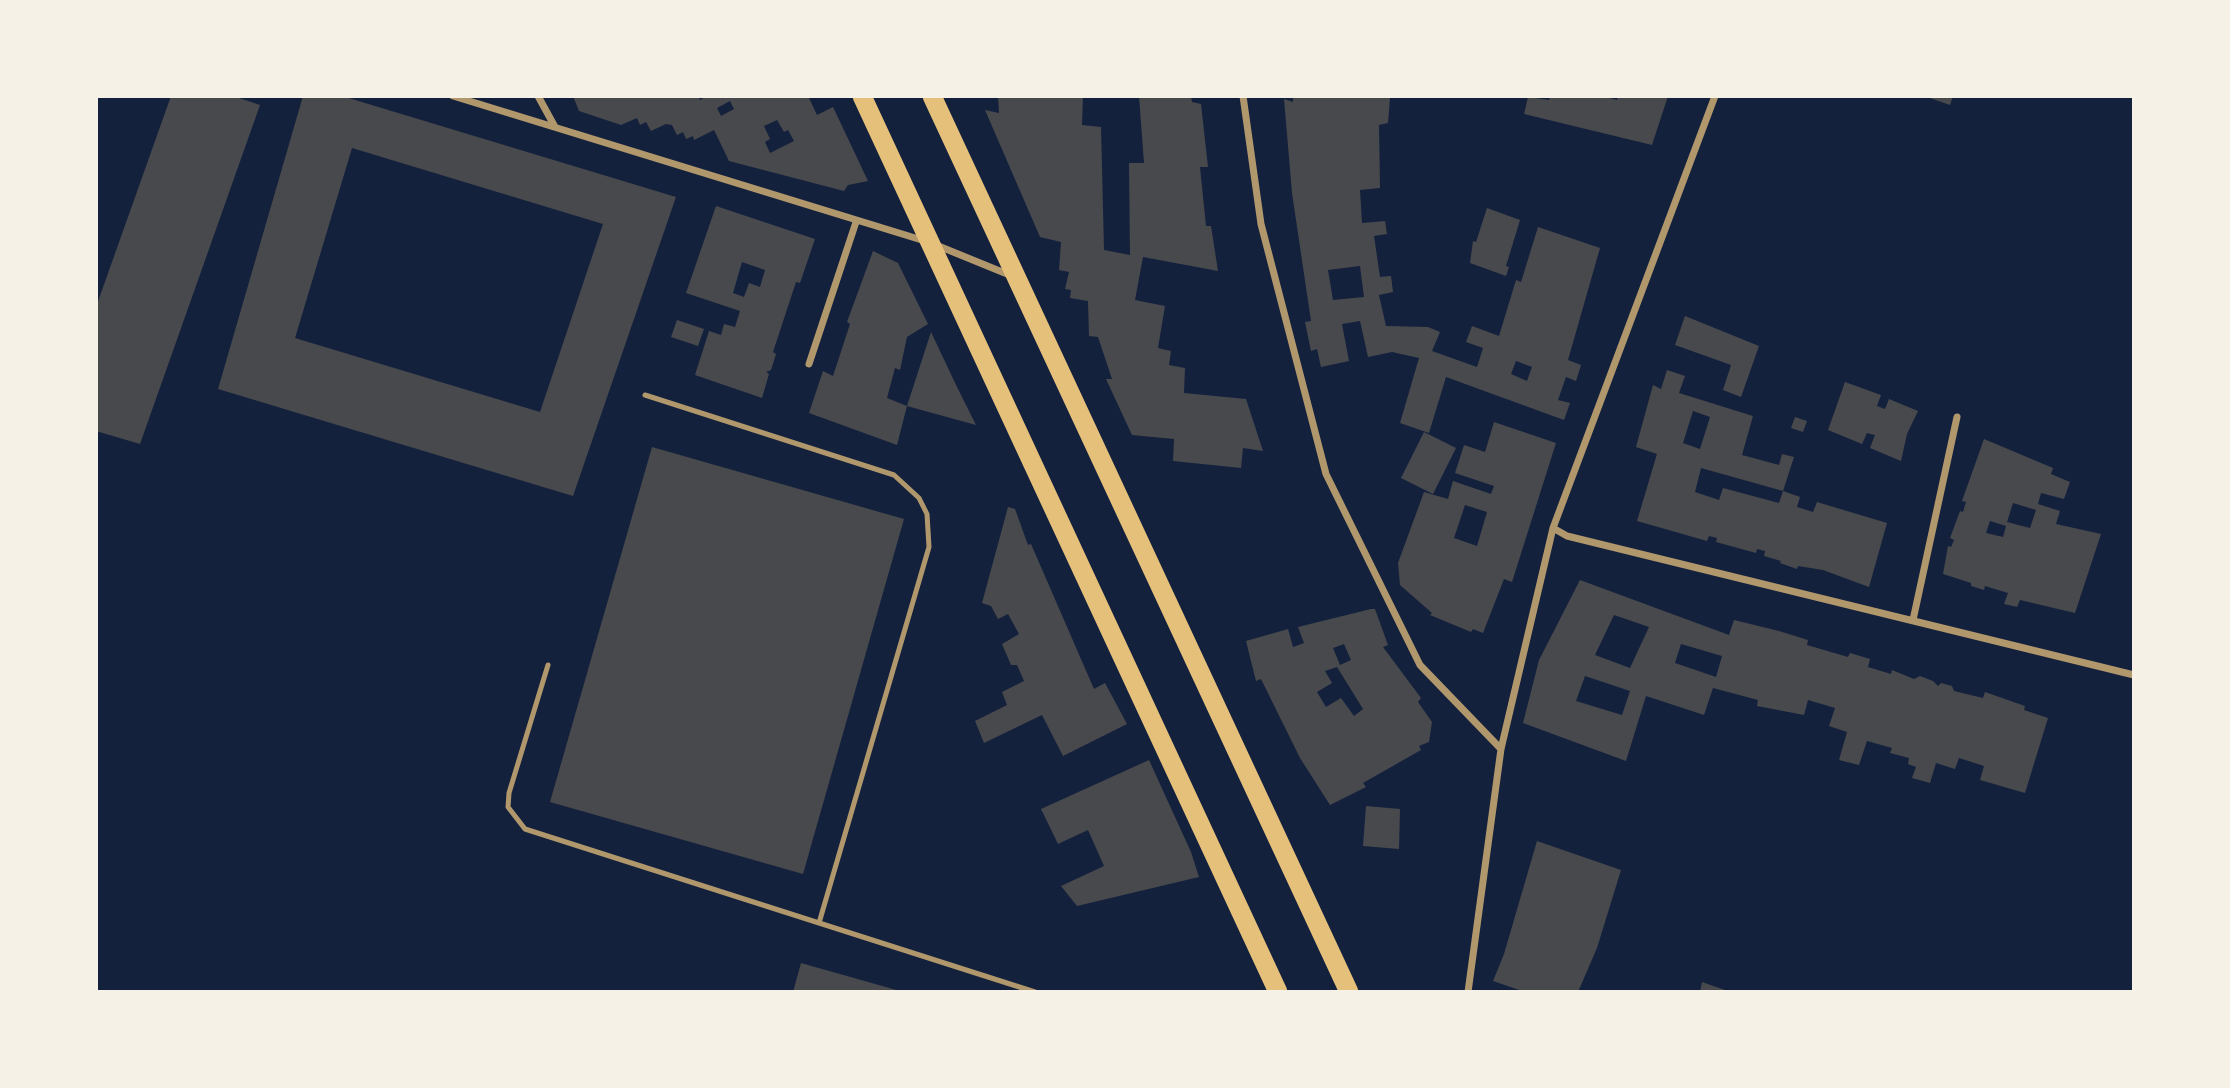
<!DOCTYPE html>
<html>
<head>
<meta charset="utf-8">
<style>
  body { margin:0 }
  #map { position:relative; width:2230px; height:1088px; overflow:hidden; background:#14213d; font-family:"Exo 2",sans-serif }
  canvas { display:block }
  .frame { position:absolute; inset:0; border:98px solid #f6f1e7; pointer-events:none }
</style>
</head>
<body>
<div id="map">
<canvas width="2230" height="1088"></canvas>
<div class="frame"></div>
</div>
<script>
const c = document.querySelector('canvas').getContext('2d');
c.lineJoin = 'round';
function fillPath(path, color) { c.fillStyle = color; c.fill(path, 'evenodd'); }
const poly = rows => new Path2D(rows.map(r => 'M' + r).join(''));
function trace(path, color, width, dash) { c.strokeStyle = color; c.lineWidth = width; c.lineCap = dash ? 'butt' : 'round'; c.setLineDash(dash || []); c.stroke(path); }
const building = poly([
  [171,96,233,96,260,105,140,444,96,431,96,307],
  [303,96,342,96,676,197,573,496,218,389],
  [352,148,603,224,540,412,295,338],
  [573,96,698,96,700,100,707,96,808,96,817,115,833,107,868,181,848,185,844,191,729,161,714,130,694,140,693,136,686,139,683,132,677,135,672,125,666,124,651,131,646,122,640,125,637,118,621,125,579,111],
  [730,101,734,109,721,116,717,108],
  [777,120,784,132,788,130,794,141,770,153,765,142,770,139,764,126],
  [998,96,1083,96,1082,125,1101,127,1104,250,1130,255,1129,163,1144,163,1139,96,1191,96,1192,102,1201,104,1208,167,1200,167,1206,226,1211,226,1218,271,1143,257,1135,300,1165,306,1158,348,1171,351,1169,365,1185,368,1184,393,1246,399,1263,451,1243,448,1241,468,1173,461,1174,439,1132,435,1106,379,1112,379,1098,337,1089,336,1088,301,1070,298,1071,290,1065,289,1069,272,1059,270,1061,242,1040,237,985,110,999,113],
  [1293,96,1390,98,1388,123,1379,125,1380,188,1360,190,1362,223,1385,221,1387,234,1374,236,1380,277,1391,276,1393,292,1379,295,1386,326,1428,327,1440,332,1432,351,1477,367,1483,348,1466,342,1472,326,1499,336,1516,280,1521,282,1538,227,1600,248,1568,360,1581,365,1576,381,1566,377,1558,400,1570,403,1564,420,1446,377,1429,433,1400,423,1419,358,1392,352,1368,357,1360,321,1342,324,1349,361,1321,367,1317,349,1311,351,1305,322,1311,321,1292,193,1284,99,1293,102],
  [1360,266,1364,297,1333,300,1328,270],
  [1516,361,1532,367,1527,381,1511,374],
  [1550,96,1602,96,1617,100,1618,96,1668,96,1652,145,1524,114,1528,97,1549,100],
  [1924,96,1953,96,1950,105],
  [716,206,815,239,800,283,796,282,773,352,776,354,771,370,766,372,769,374,762,398,695,375,709,331,721,335,724,324,735,327,740,311,686,293],
  [742,262,765,270,760,287,749,283,744,297,733,293],
  [1487,208,1520,220,1506,266,1509,267,1506,276,1470,263,1473,241,1476,242],
  [873,251,898,263,928,324,907,337,900,370,895,368,887,398,907,406,897,445,809,413,823,371,833,376,850,324,847,322],
  [1685,316,1759,346,1741,397,1723,390,1731,365,1675,345],
  [677,320,704,329,698,346,671,337],
  [931,332,957,387,976,425,907,406],
  [1667,370,1685,376,1679,393,1753,416,1742,455,1779,465,1782,454,1794,457,1783,491,1701,468,1695,492,1719,500,1723,488,1779,503,1783,491,1800,497,1797,507,1813,512,1817,502,1887,523,1869,587,1823,570,1798,566,1797,569,1780,563,1781,561,1764,556,1765,551,1757,549,1756,553,1716,542,1717,538,1709,536,1707,541,1637,521,1657,454,1636,447,1653,385,1661,389],
  [1693,411,1710,417,1700,449,1683,443],
  [1845,382,1881,395,1877,406,1885,409,1889,399,1918,411,1907,434,1901,461,1870,448,1875,435,1867,433,1862,444,1828,430],
  [1795,417,1807,421,1803,432,1791,428],
  [1494,422,1556,443,1512,582,1504,579,1483,633,1473,629,1471,632,1430,615,1432,613,1400,585,1398,563,1424,492,1448,499,1453,481,1491,494,1494,486,1455,473,1464,445,1485,452],
  [1465,505,1487,512,1477,546,1454,538],
  [1424,432,1456,448,1433,494,1401,478],
  [1984,439,2053,468,2051,474,2070,482,2064,499,2041,493,2038,504,2060,511,2056,524,2101,534,2075,613,2020,600,2017,607,2004,604,2008,593,1985,586,1984,590,1971,586,1971,583,1943,574,1948,546,1951,547,1954,540,1950,538,1960,511,1963,512,1966,502,1962,501],
  [2013,503,2036,510,2030,528,2007,522],
  [1990,521,2006,526,2003,537,1986,533],
  [652,447,904,519,803,874,550,802],
  [1008,507,1015,509,1028,545,1031,544,1094,689,1105,683,1127,724,1063,756,1042,715,984,743,975,721,1007,705,1002,692,1024,681,1017,665,1011,665,1002,644,1019,634,1008,614,998,619,991,606,982,603],
  [1580,580,1729,635,1734,620,1779,631,1808,640,1807,645,1848,657,1850,653,1870,659,1868,667,1891,674,1892,670,1914,679,1920,676,1933,681,1938,686,1941,683,1952,686,1954,691,1983,698,1985,692,2025,706,2024,710,2048,718,2025,793,1980,780,1984,766,1959,758,1955,769,1936,763,1930,783,1912,778,1916,767,1908,764,1909,758,1890,753,1892,748,1867,741,1859,765,1839,760,1847,732,1829,726,1835,708,1808,700,1804,715,1757,706,1758,700,1713,688,1704,715,1646,696,1626,761,1523,723,1539,660],
  [1614,615,1649,627,1630,668,1595,655],
  [1681,644,1722,656,1716,677,1675,663],
  [1585,676,1630,691,1622,715,1576,701],
  [1371,609,1375,609,1388,645,1383,647,1421,698,1418,702,1432,722,1429,742,1419,746,1421,750,1363,783,1366,787,1330,805,1300,758,1261,679,1256,681,1246,641,1288,629,1293,647,1304,643,1298,627],
  [1344,644,1351,660,1340,665,1333,648],
  [1337,667,1363,709,1354,716,1341,698,1326,707,1317,692,1332,683,1325,671],
  [1149,760,1191,852,1199,877,1077,906,1061,886,1104,866,1088,830,1058,844,1041,809],
  [1366,806,1400,809,1399,849,1363,846],
  [1537,841,1621,870,1597,948,1578,992,1525,992,1493,981,1504,954],
  [801,963,900,991,899,992,793,992],
  [1702,982,1728,991,1728,992,1700,992]
]);
const service = poly([
  [645,395,894,475,919,498,927,514,929,547,819,923],
  [548,665,509,793,508,807,525,829,1035,992]
]);
const minor = poly([
  [453,96,925,241],
  [538,96,555,127],
  [1243,96,1261,224,1326,474,1420,665,1501,749],
  [936,245,1012,276],
  [809,364,856,222],
  [1553,528,1567,536,2134,675],
  [1913,620,1957,417],
  [1468,992,1501,749,1553,528,1715,96]
]);
const trunk = poly([
  [862,96,1278,992],
  [932,96,1349,992]
]);
fillPath(building, '#48494c');
trace(service, '#b1986c', 5);
trace(minor, '#b1986c', 7);
trace(trunk, '#e5c07b', 19);
</script>
</body>
</html>
